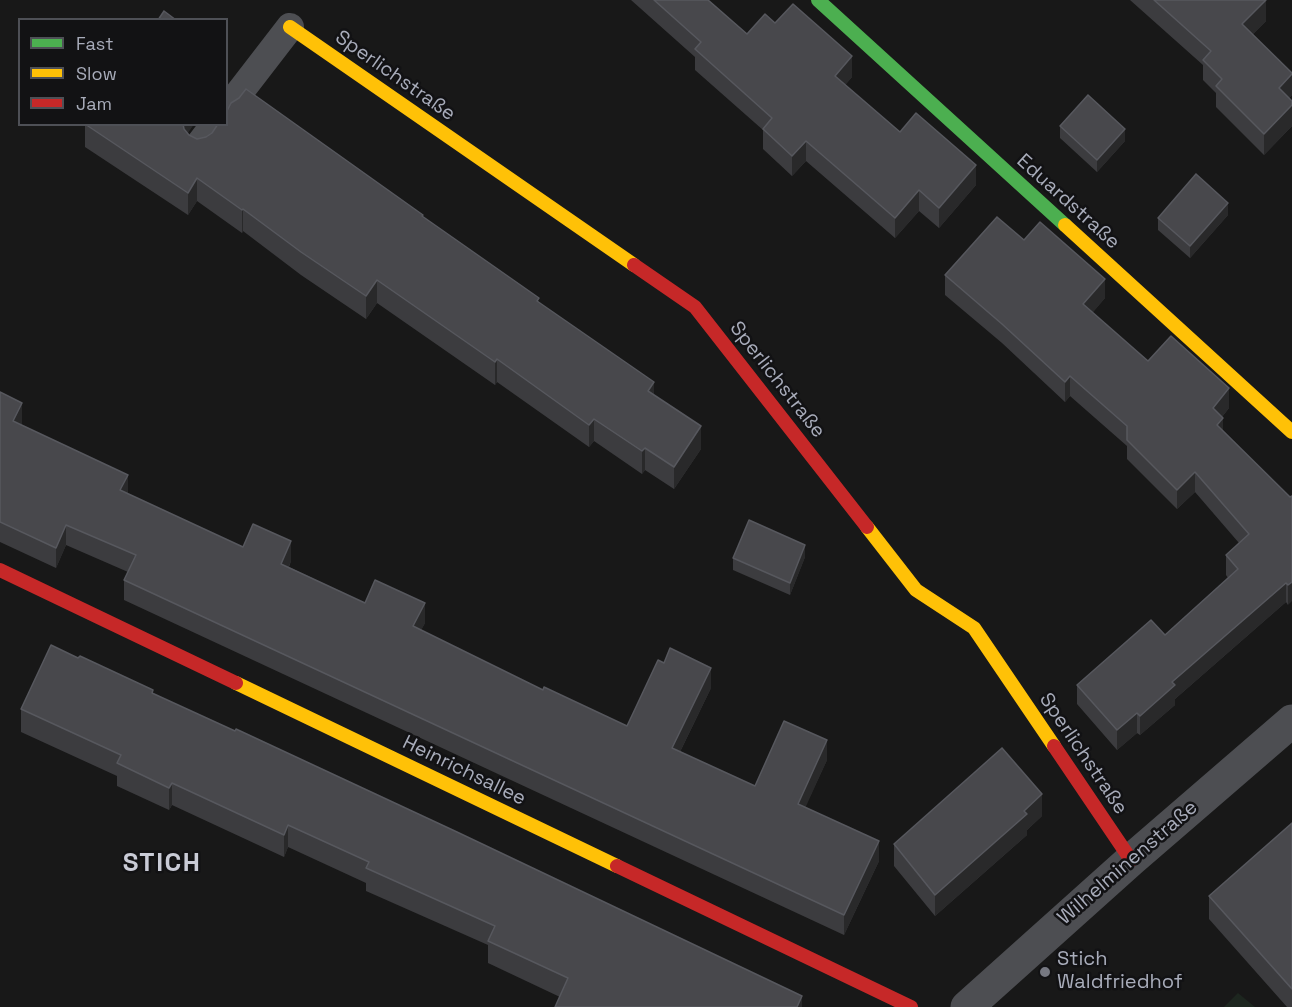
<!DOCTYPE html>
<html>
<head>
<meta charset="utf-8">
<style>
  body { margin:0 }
  #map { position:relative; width:1292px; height:1007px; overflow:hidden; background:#181818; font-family:"Space Grotesk",sans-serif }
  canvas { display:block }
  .legend { position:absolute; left:18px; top:18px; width:210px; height:108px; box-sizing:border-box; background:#121214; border:2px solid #4e5056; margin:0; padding:8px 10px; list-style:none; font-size:18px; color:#a8acba }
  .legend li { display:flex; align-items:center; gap:12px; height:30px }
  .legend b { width:30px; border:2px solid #4e5056 }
</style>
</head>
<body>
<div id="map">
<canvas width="1292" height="1007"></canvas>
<ul class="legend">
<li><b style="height:8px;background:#4caf50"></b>Fast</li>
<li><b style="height:8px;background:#ffc107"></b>Slow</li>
<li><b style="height:8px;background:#c62828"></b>Jam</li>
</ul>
</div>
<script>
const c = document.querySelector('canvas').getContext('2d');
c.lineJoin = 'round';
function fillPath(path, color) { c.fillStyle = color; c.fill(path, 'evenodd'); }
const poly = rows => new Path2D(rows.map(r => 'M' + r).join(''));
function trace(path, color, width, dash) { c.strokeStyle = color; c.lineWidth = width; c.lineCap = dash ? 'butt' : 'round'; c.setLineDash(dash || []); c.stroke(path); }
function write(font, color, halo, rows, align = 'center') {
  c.font = font + ' "Space Grotesk",sans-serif'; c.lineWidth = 5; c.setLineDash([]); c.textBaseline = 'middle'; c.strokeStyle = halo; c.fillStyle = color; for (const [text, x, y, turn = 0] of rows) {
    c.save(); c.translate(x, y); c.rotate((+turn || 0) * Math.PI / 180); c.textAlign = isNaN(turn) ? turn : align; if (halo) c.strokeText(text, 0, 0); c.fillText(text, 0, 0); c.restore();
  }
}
const green = poly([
  [1238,993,1255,1007,1224,1007]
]);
const lane = poly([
  [226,110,290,27],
  [199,145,215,124]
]);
const street = poly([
  [967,1007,1131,860,1292,721]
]);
const fast = poly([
  [818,0,1065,225]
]);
const slow = poly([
  [290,27,634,265],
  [1065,225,1292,432],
  [867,527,916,590,974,628,1054,746],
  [236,683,617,866]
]);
const jam = poly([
  [634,265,695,307,867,527],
  [0,570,236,683],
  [1054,746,1131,860],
  [617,866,911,1007]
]);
const wall = poly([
  [631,0,708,0,747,34,775,23,852,77,845,85,900,132,976,185,939,228,919,211,895,238,806,161,792,176,763,149,763,130,695,70,695,57],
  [1130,0,1266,0,1266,21,1253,34,1292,95,1289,98,1292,101,1292,126,1264,155,1216,107,1216,93,1203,80,1203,65],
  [85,124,194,124,187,133,189,135,197,139,423,217,539,302,654,395,701,449,674,489,645,470,642,474,594,441,589,447,497,382,495,385,377,303,366,319,301,275,243,231,242,233,197,201,188,215,85,147],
  [1060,126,1125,141,1097,172,1060,138],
  [1228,215,1190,258,1158,230,1158,218],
  [1024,240,1105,298,1092,313,1148,361,1229,408,1222,417,1223,431,1290,497,1288,605,1286,602,1175,699,1175,705,1140,735,1137,733,1117,750,1077,704,1077,685,1165,635,1228,578,1226,575,1226,555,1239,543,1195,492,1177,509,1127,459,1127,446,1070,396,1065,402,1002,343,945,295,945,275],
  [0,392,22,423,21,425,128,494,243,547,291,561,289,567,365,603,425,623,421,630,543,690,627,726,711,688,680,752,755,786,827,760,805,807,879,861,844,935,124,600,124,580,128,572,66,545,56,568,0,542],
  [805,557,790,595,733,570,733,558],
  [78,658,153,693,802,1007,560,997,488,963,488,945,366,891,366,883,288,847,284,857,172,805,169,810,117,786,117,776,21,732,21,709],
  [1042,816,1027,830,1027,835,935,916,894,866,894,844],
  [1292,823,1292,1007,1287,1007,1209,919,1209,896]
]);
const shadedWall = poly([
  [1266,0,1266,21,1242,45,1242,24],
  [852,56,852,77,835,97,835,76],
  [1292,74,1292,95,1279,109,1279,88],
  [1292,105,1292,126,1264,155,1264,134],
  [183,124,194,124,186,136],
  [1125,129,1125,141,1097,172,1097,160],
  [806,141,806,161,792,176,792,156],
  [976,165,976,185,939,228,939,208],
  [197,178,197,201,188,215,188,193],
  [919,190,919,211,895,238,895,218],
  [1228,203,1228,215,1190,258,1190,246],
  [243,209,243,231,242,233,242,210],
  [1105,279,1105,298,1083,324,1083,304],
  [377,280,377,303,366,319,366,296],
  [497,359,497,382,495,385,495,362],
  [1070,376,1070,396,1065,402,1065,382],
  [654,382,654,404,648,391],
  [1229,388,1229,408,1213,428,1213,408],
  [22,403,22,423,13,441,13,421],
  [1223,418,1223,437,1217,425],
  [594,419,594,441,589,447,589,425],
  [701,426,701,449,674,489,674,467],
  [645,448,645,470,642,474,642,451],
  [1195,472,1195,492,1177,509,1177,490],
  [128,475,128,495,120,490],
  [66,525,66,545,56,568,56,548],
  [291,541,291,561,281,584,281,564],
  [805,545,805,557,790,595,790,583],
  [1292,582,1292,601,1288,605,1288,585],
  [1286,583,1286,602,1175,699,1175,705,1140,735,1140,716,1172,682],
  [425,603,425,623,413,646,413,626],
  [711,668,711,688,672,768,672,748],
  [1137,713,1137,733,1117,750,1117,730],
  [827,740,827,760,798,824,798,804],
  [172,783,172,805,169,810,169,788],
  [1042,794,1042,816,1027,830,1027,835,935,916,935,895],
  [288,825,288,847,284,857,284,835],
  [879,841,879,861,844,935,844,915],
  [802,996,802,1007,797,1007]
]);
const building = poly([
  [654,0,708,0,747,34,765,14,775,23,793,4,852,56,835,76,900,132,916,113,976,165,939,208,919,190,895,218,806,141,792,156,763,129,772,118,695,49,701,42,654,0],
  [1154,0,1266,0,1242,24,1292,73,1292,74,1279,88,1292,101,1292,105,1264,134,1216,86,1222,79,1203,60,1211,51,1154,0],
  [164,11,176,20,158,20,164,11],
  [246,89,423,215,422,216,539,298,537,301,654,382,648,391,701,426,674,467,645,448,642,451,594,419,589,425,497,359,495,362,377,280,366,296,301,252,243,209,242,210,197,178,188,193,85,124,183,124,184,129,189,135,197,139,206,137,212,133,218,124,226,124,226,113,231,103,239,98,246,89],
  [1088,95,1125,129,1097,160,1060,126,1088,95],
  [1196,174,1228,203,1190,246,1158,218,1196,174],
  [997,217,1024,240,1040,222,1105,279,1083,304,1148,361,1171,336,1229,388,1213,408,1223,418,1217,425,1290,497,1292,496,1292,582,1288,585,1286,583,1172,682,1175,685,1140,716,1137,713,1117,730,1077,685,1151,620,1165,635,1238,569,1226,555,1249,534,1195,472,1177,490,1127,440,1127,426,1070,376,1065,382,1002,324,945,275,997,217],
  [0,392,22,403,13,421,128,475,120,490,243,547,253,524,273,533,291,541,281,564,365,603,375,580,425,603,413,626,543,690,544,687,627,726,658,660,664,663,670,648,711,668,672,748,755,786,784,721,827,740,798,804,879,841,844,915,124,580,136,555,66,525,56,548,0,522,0,392],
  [749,520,805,545,790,583,733,558,749,520],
  [51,645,78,658,80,656,153,690,152,693,235,731,236,729,457,832,802,996,797,1007,555,1007,568,978,488,941,495,926,366,868,369,862,288,825,284,835,172,783,169,788,117,763,121,755,21,709,51,645],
  [1002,748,1042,794,1024,811,1027,814,935,895,894,844,1002,748],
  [1292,823,1292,989,1209,896,1292,823]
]);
const markers = [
  [1045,972,6,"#767881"]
];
const streetNames = [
  ["Sperlichstraße",395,76,35],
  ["Eduardstraße",1068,202,42],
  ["Sperlichstraße",777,380,52],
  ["Sperlichstraße",1083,754,56],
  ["Heinrichsallee",464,771,26],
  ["Wilhelminenstraße",1128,863,-41]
];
const poiNames = [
  ["Stich",1057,960],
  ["Waldfriedhof",1057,983]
];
const districtNames = [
  ["STICH",162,864]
];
fillPath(green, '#1d261f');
trace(lane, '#4d4e52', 28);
trace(street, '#4d4e52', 33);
trace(fast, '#4caf50', 14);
trace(slow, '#ffc107', 14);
trace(jam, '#c62828', 14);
fillPath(wall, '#3c3c3f');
fillPath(shadedWall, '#29292a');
fillPath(building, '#48484c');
trace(building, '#57585e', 1.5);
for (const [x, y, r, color] of markers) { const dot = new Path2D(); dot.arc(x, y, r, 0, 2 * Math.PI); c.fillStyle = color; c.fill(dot); trace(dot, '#121214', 2); }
write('20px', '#a8acba', '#121214', streetNames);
write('20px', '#a8acba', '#121214', poiNames, 'left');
c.letterSpacing = '1.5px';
write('bold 26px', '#c9cbd6', '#121214', districtNames);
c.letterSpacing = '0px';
</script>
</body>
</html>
